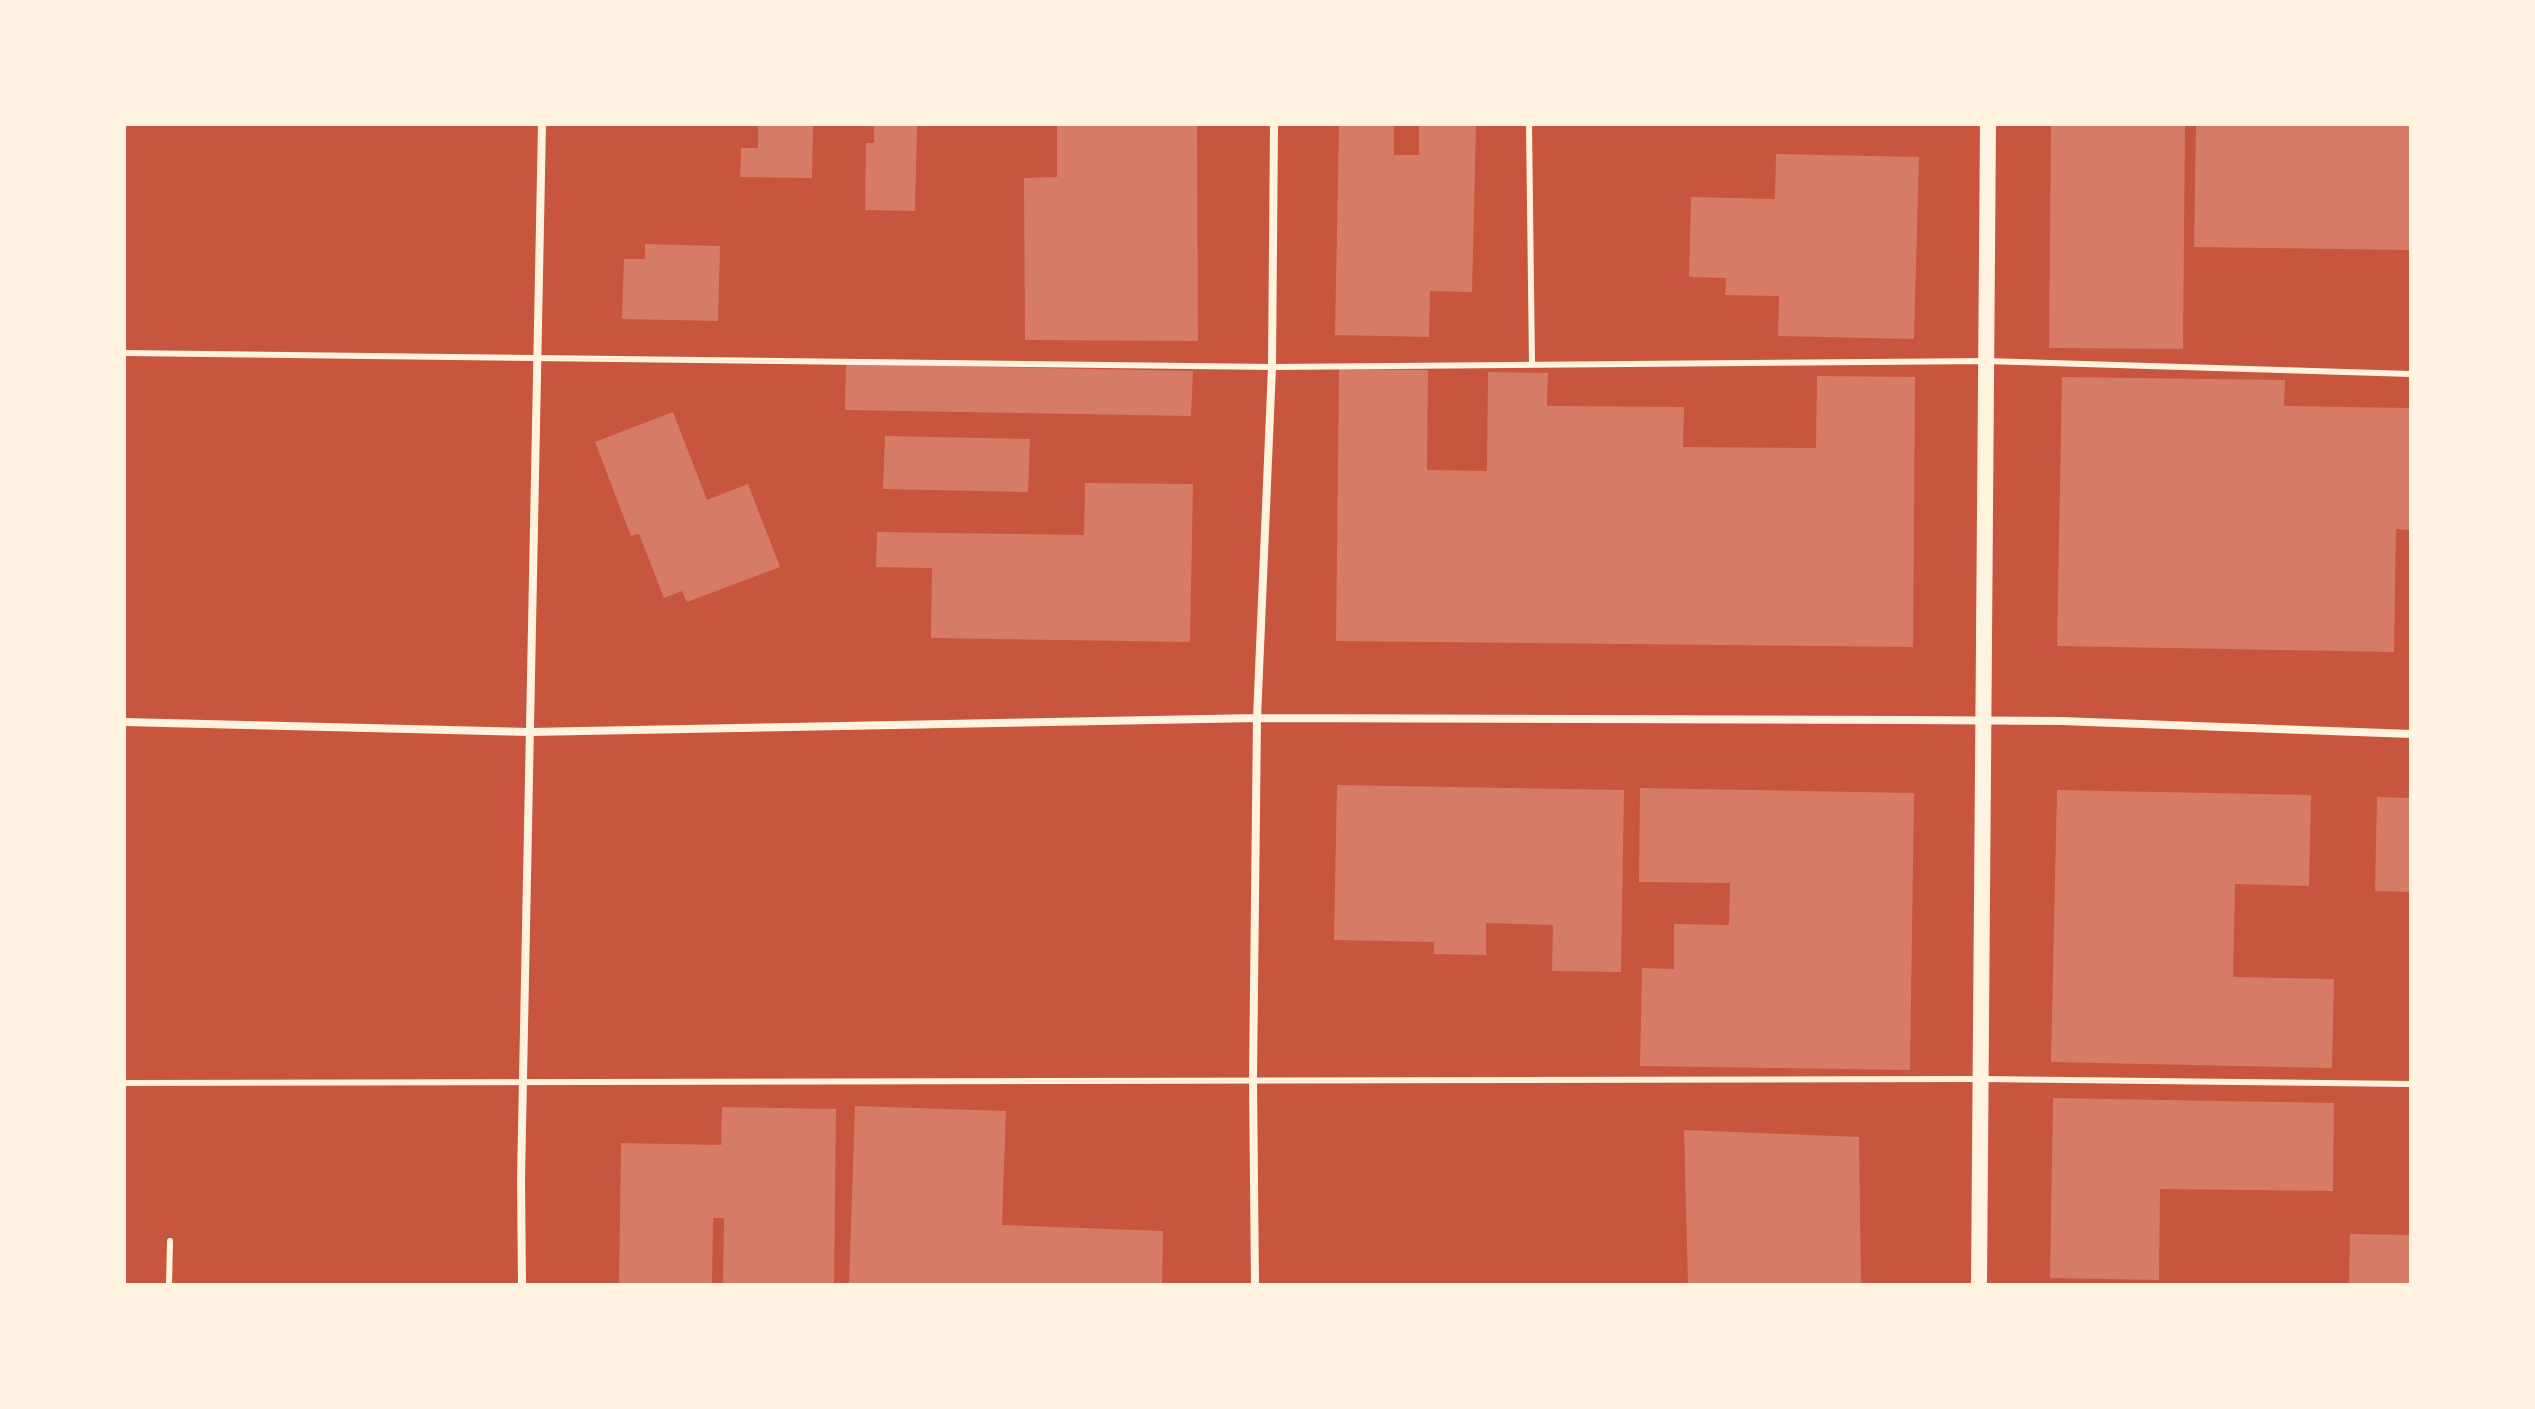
<!DOCTYPE html>
<html>
<head>
<meta charset="utf-8">
<style>
  body { margin:0 }
  #map { position:relative; width:2535px; height:1409px; overflow:hidden; background:#c8553d; font-family:Jost,sans-serif }
  canvas { display:block }
  .frame { position:absolute; inset:0; border:126px solid #fff3e0; pointer-events:none }
</style>
</head>
<body>
<div id="map">
<canvas width="2535" height="1409"></canvas>
<div class="frame"></div>
</div>
<script>
const c = document.querySelector('canvas').getContext('2d');
c.lineJoin = 'round';
function fillPath(path, color) { c.fillStyle = color; c.fill(path, 'evenodd'); }
const poly = rows => new Path2D(rows.map(r => 'M' + r).join(''));
function trace(path, color, width, dash) { c.strokeStyle = color; c.lineWidth = width; c.lineCap = dash ? 'butt' : 'round'; c.setLineDash(dash || []); c.stroke(path); }
const building = poly([
  [758,124,813,124,812,178,740,177,741,148,758,148],
  [874,124,917,124,915,211,865,210,866,143,874,143],
  [1057,124,1197,124,1198,341,1025,340,1024,178,1057,177],
  [1339,124,1394,124,1394,155,1419,155,1419,124,1476,124,1472,292,1430,291,1429,337,1335,335],
  [2051,124,2185,124,2183,349,2049,348],
  [2196,124,2411,124,2411,250,2194,247],
  [1776,154,1919,157,1914,339,1778,336,1779,296,1725,295,1726,278,1689,277,1691,197,1775,199],
  [645,244,720,246,718,321,622,319,624,259,645,259],
  [846,364,1193,371,1191,416,845,410],
  [1339,369,1428,370,1427,470,1487,471,1488,372,1548,373,1547,406,1684,407,1683,447,1816,448,1817,376,1915,377,1913,647,1336,641],
  [2062,377,2285,380,2284,406,2411,408,2411,530,2396,529,2394,652,2057,646],
  [673,412,707,500,748,484,780,567,687,602,682,591,664,598,639,534,631,536,595,442],
  [885,436,1030,439,1028,492,883,489],
  [1085,483,1193,484,1190,642,931,638,932,568,876,567,877,532,1084,535],
  [1337,785,1624,790,1621,972,1552,971,1553,925,1486,923,1486,955,1434,954,1434,942,1334,940],
  [1640,788,1914,793,1910,1070,1640,1066,1642,968,1674,969,1674,924,1729,925,1730,883,1639,882],
  [2057,790,2311,795,2309,886,2235,884,2233,977,2334,979,2332,1068,2051,1062],
  [2377,797,2411,798,2411,892,2375,891],
  [2053,1098,2334,1103,2333,1191,2160,1189,2159,1280,2050,1278],
  [855,1106,1006,1111,1002,1225,1163,1231,1162,1285,849,1285],
  [722,1107,836,1109,834,1285,723,1285,724,1218,713,1218,712,1285,619,1285,621,1143,721,1145],
  [1684,1130,1859,1137,1861,1285,1688,1285],
  [2350,1234,2411,1235,2411,1285,2349,1285]
]);
const service = poly([
  [1529,124,1532,365],
  [124,353,1272,367,1986,361,2411,374],
  [124,1083,1981,1079,2411,1084],
  [169,1285,170,1241]
]);
const minor = poly([
  [124,722,530,732,1257,718,1908,720,2061,721,2411,734],
  [522,1285,521,1179,542,124],
  [1255,1285,1253,1079,1257,718,1272,367,1274,124]
]);
const secondary = poly([
  [1979,1285,1988,124]
]);
fillPath(building, '#d67c66');
trace(service, '#fff3e0', 6);
trace(minor, '#fff3e0', 8);
trace(secondary, '#fff3e0', 16);
</script>
</body>
</html>
